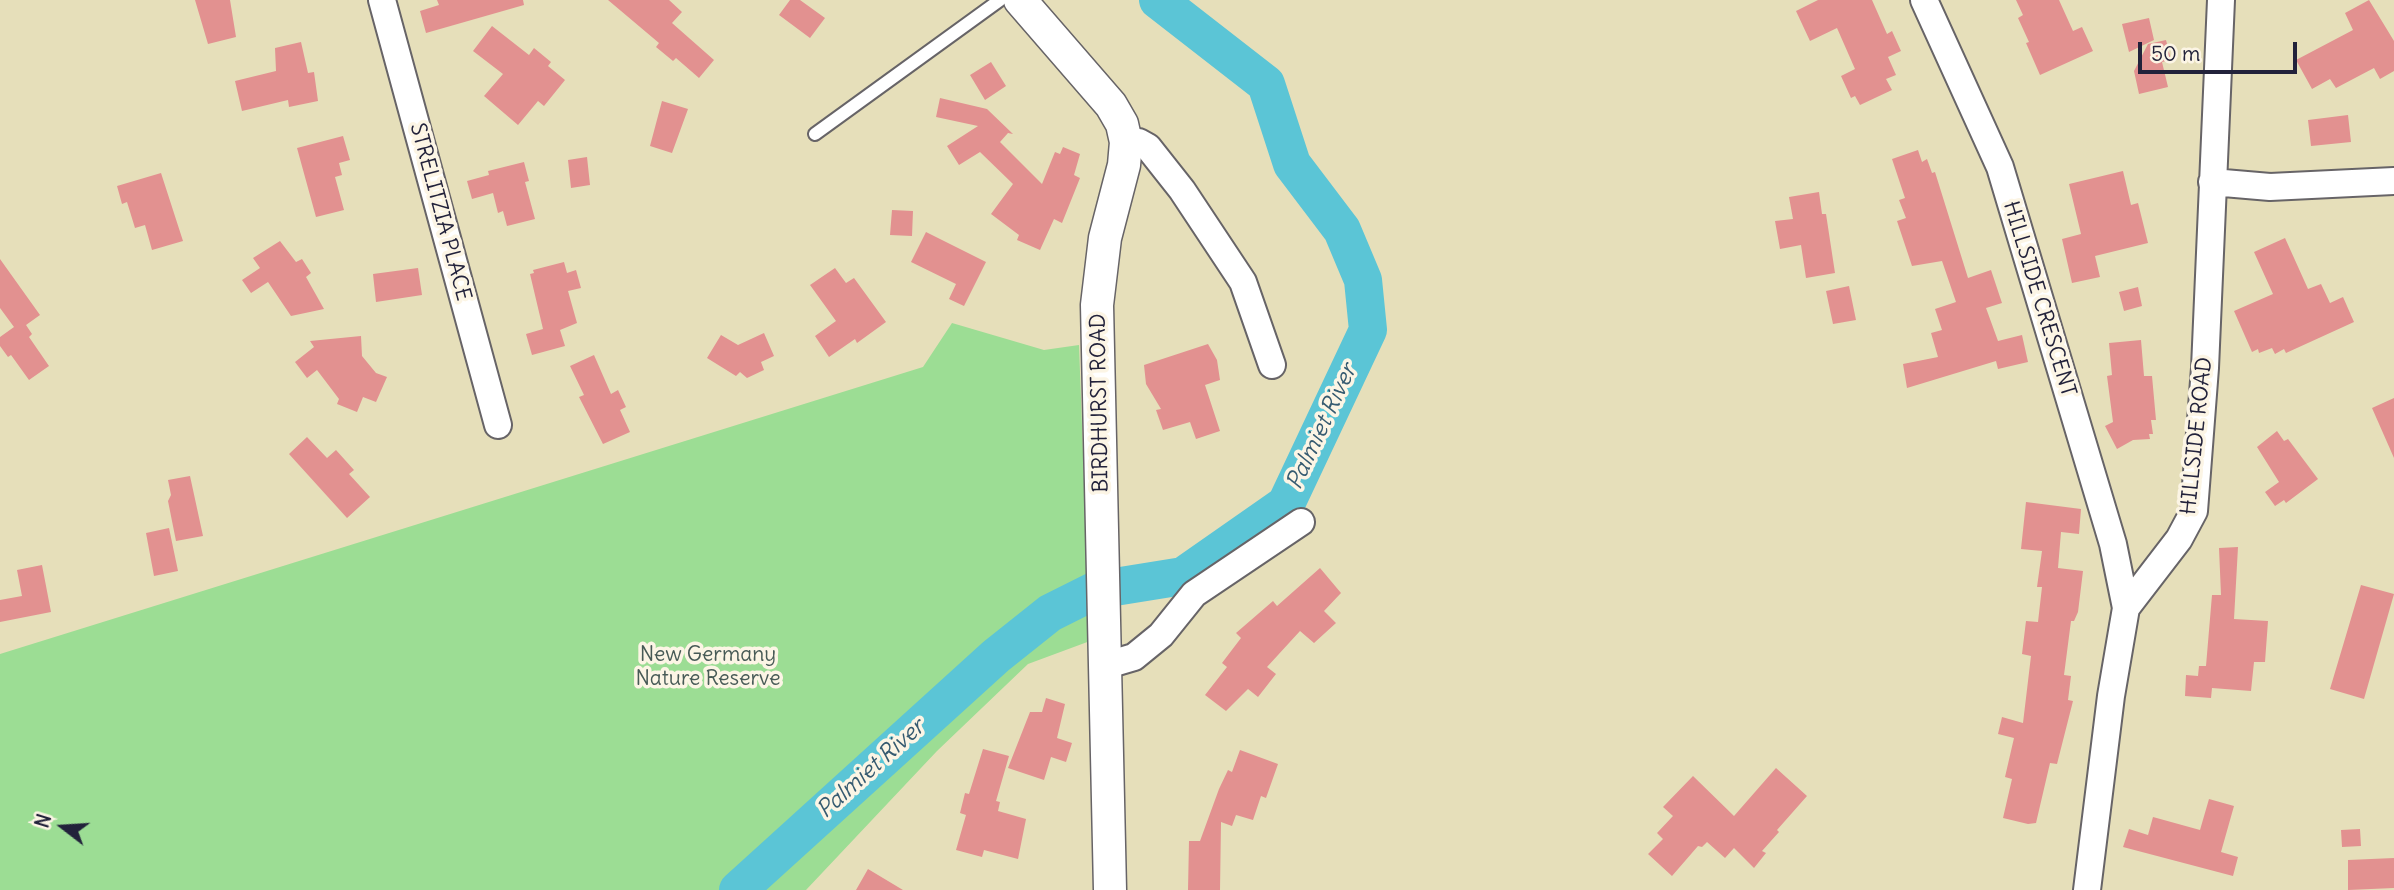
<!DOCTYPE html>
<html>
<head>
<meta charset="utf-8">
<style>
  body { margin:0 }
  #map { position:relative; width:2394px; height:890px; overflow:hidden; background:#e6dfba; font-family:Delius,sans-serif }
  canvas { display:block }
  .north { position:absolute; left:28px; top:792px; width:70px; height:70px; -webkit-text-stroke:5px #fcf5e5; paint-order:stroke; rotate:287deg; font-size:19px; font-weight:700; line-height:28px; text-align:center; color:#22223b }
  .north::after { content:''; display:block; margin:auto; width:24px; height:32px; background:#22223b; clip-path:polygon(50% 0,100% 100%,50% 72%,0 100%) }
  .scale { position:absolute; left:2138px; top:42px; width:159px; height:32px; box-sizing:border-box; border:4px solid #22223b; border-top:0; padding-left:9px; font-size:21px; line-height:24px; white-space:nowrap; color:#22223b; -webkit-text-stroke:5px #fcf5e5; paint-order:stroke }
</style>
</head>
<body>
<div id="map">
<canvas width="2394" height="890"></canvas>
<div class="north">N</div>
<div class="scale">50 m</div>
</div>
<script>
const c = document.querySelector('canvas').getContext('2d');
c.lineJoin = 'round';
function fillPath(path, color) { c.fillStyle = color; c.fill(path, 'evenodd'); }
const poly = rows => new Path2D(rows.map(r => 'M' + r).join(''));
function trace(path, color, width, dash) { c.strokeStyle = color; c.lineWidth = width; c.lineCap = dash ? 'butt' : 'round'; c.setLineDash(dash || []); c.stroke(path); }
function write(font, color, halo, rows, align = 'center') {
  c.font = font + ' Delius,sans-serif'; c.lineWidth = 7; c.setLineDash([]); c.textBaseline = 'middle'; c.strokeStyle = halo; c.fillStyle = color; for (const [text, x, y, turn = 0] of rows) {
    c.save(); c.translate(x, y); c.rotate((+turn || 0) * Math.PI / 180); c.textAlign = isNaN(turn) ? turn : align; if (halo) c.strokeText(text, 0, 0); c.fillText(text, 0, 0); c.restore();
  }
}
const green = poly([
  [952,323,1044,350,1079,345,1090,641,1028,664,937,751,806,890,0,890,0,654,923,367]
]);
const river = poly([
  [738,890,996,656,1050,613,1096,590,1183,576,1286,504,1368,330,1363,280,1342,230,1292,164,1266,84,1158,0]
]);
const building = poly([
  [195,0,230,0,236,37,208,44],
  [437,0,523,0,524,5,426,33,420,11,439,5],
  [608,0,669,0,682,12,672,23,714,60,699,78,676,58,673,61,656,47,659,43],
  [790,0,800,0,825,18,810,38,779,15],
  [1818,0,1872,0,1887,34,1892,31,1901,51,1888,57,1896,75,1886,79,1892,90,1860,105,1855,96,1851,98,1841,76,1855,69,1837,28,1810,41,1796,11],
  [2016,0,2059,0,2073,31,2082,27,2093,51,2040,75,2026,43,2029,42,2018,18,2023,15],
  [2369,0,2394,41,2394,71,2380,79,2374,68,2336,88,2330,79,2312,89,2296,60,2353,30,2345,13],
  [2149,18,2154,40,2129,52,2122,24],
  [492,26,529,55,534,48,551,62,548,66,565,80,544,106,538,101,518,125,484,96,503,74,473,51],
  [2166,40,2171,60,2162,62,2168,87,2139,94,2134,71,2148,44],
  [301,42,308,73,314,72,318,101,289,107,288,100,242,111,235,81,276,71,275,48],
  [991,62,1006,86,985,100,970,75],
  [940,98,987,109,1013,134,1008,133,1000,142,1042,184,1055,152,1060,154,1063,147,1080,154,1074,175,1080,178,1062,223,1054,219,1040,250,1017,240,1019,235,991,214,1013,184,980,152,959,165,947,146,978,126,936,117],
  [662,101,688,109,672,153,650,146],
  [2348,115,2351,142,2311,146,2308,120],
  [343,136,350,160,339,163,342,175,335,177,344,210,316,217,297,148],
  [1918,150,1922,162,1927,159,1932,173,1935,172,1968,278,1991,270,2002,303,1986,308,1998,341,2022,335,2028,362,1998,369,1996,361,1907,388,1903,364,1938,357,1931,333,1942,330,1935,309,1956,302,1942,261,1912,266,1897,221,1906,218,1899,200,1905,198,1892,159],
  [587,157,590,185,571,188,568,160],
  [524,162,529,181,525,182,535,219,507,226,503,211,498,213,493,193,472,199,467,181,489,175,488,171],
  [2123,171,2131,205,2138,203,2148,243,2095,256,2100,277,2072,283,2062,239,2081,234,2069,184],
  [161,173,183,241,152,250,145,225,135,228,127,202,122,204,117,186],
  [1819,192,1822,214,1826,214,1835,273,1806,278,1801,245,1780,249,1775,221,1793,219,1789,197],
  [892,210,913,211,912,236,890,235],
  [926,232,986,262,964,306,949,299,956,284,911,262],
  [2285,238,2308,289,2321,284,2330,303,2343,297,2354,322,2286,353,2284,349,2275,354,2272,348,2259,353,2258,349,2252,352,2234,311,2273,294,2254,252],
  [280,241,296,262,302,259,311,273,306,277,324,309,291,316,268,282,251,293,242,280,260,268,253,258],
  [0,259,40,315,26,325,32,334,29,337,49,366,29,380,11,355,8,357,0,346,0,337,14,327,0,308],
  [564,262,567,273,576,270,581,288,568,291,577,323,560,330,565,346,532,355,526,334,543,329,530,274,534,273,533,270],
  [418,268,422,295,376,302,373,274],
  [835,268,846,283,854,278,886,322,857,343,855,339,829,357,815,336,836,321,810,285],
  [1849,286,1856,320,1833,324,1826,291],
  [2138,287,2142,306,2124,311,2119,292],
  [764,333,774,356,761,362,764,370,747,378,740,372,736,376,707,358,721,335,738,345],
  [361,336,362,356,376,373,387,377,376,402,363,397,357,412,337,404,339,399,317,370,307,378,295,362,314,347,310,341],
  [2141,340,2144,376,2152,376,2156,420,2151,420,2153,434,2149,434,2150,439,2133,440,2117,449,2105,426,2113,422,2107,376,2112,375,2109,343],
  [1208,344,1217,360,1220,380,1205,385,1220,431,1196,439,1190,422,1163,430,1156,410,1161,409,1146,384,1144,365],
  [594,355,611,394,618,390,626,407,620,410,630,432,603,444,579,397,584,395,570,366],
  [2394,398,2394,458,2372,408],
  [2277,431,2284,441,2288,439,2318,479,2286,503,2284,500,2275,506,2265,492,2279,482,2257,447],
  [307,437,327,458,336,450,354,470,349,474,370,497,347,518,289,454],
  [190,476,203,536,176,541,168,501,171,495,168,480],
  [2026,502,2081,509,2079,534,2061,532,2058,568,2083,571,2078,612,2074,621,2071,621,2064,675,2071,676,2068,700,2073,701,2057,764,2050,763,2036,823,2028,824,2003,818,2012,779,2005,777,2014,738,1998,734,2002,717,2023,723,2031,656,2022,654,2026,621,2038,622,2042,587,2037,587,2042,551,2021,549],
  [169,528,178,571,154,576,146,533],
  [2238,547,2234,619,2268,621,2265,662,2254,662,2251,691,2212,688,2211,698,2185,696,2186,675,2198,676,2199,666,2206,666,2212,595,2221,595,2219,548],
  [42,565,51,612,0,622,0,600,22,596,17,570],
  [1320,568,1341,593,1324,611,1336,623,1314,643,1300,631,1267,667,1276,674,1258,697,1248,689,1226,711,1205,695,1227,667,1222,663,1241,638,1236,633,1273,601,1277,606],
  [2361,585,2394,594,2364,699,2330,689],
  [1046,698,1065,704,1057,738,1072,743,1066,762,1051,757,1044,780,1008,768,1030,712,1042,712],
  [983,749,1009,756,996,801,1000,802,998,811,1026,819,1018,859,984,850,982,857,956,850,966,815,960,813,965,793,969,794],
  [1240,750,1278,764,1266,798,1261,796,1253,820,1236,815,1232,826,1221,822,1220,890,1188,890,1189,841,1200,841,1219,789,1228,770,1232,772],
  [1776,768,1807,796,1777,830,1779,832,1762,851,1766,853,1754,868,1734,848,1725,858,1707,842,1702,847,1698,846,1672,876,1648,854,1663,839,1657,833,1673,816,1663,807,1693,776,1734,816],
  [2209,799,2234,806,2221,852,2238,857,2233,876,2123,847,2129,829,2148,835,2153,817,2200,830],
  [2360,829,2361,846,2342,847,2341,830],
  [2394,858,2394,888,2348,890,2348,860],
  [868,869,903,890,856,890]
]);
const service = poly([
  [815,134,1000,0]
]);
const minor = poly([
  [382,0,498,425],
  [1924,0,2000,167,2113,544,2126,608],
  [1126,142,1139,142,1148,147,1182,190,1243,282,1272,365],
  [2212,182,2270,187,2394,181],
  [1107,665,1134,657,1161,635,1194,594,1301,522],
  [2087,890,2111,696,2126,608,2179,539,2194,511,2205,368,2221,0]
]);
const tertiary = poly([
  [1020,0,1111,105,1122,124,1126,142,1124,165,1105,238,1097,305,1110,890]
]);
const streetNames = [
  ["STRELITZIA PLACE",440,212,75],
  ["HILLSIDE CRESCENT",2039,299,73],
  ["BIRDHURST ROAD",1100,403,-91],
  ["HILLSIDE ROAD",2197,436,-84]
];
const parkNames = [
  ["New Germany",708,655],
  ["Nature Reserve",708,679]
];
const waterNames = [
  ["Palmiet River",1322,427,-65],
  ["Palmiet River",871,769,-42]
];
fillPath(green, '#9cdd94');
trace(river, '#5bc5d6', 38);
fillPath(building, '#e29190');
trace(service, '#676467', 16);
trace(minor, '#676467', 30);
trace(tertiary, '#676467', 35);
trace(service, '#fff', 12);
trace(minor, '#fff', 26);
trace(tertiary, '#fff', 32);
write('21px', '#22223b', '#fcf5e5', streetNames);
write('21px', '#475a56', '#fcf5e5', parkNames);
write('italic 23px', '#365b71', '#fcf5e5', waterNames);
</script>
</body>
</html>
